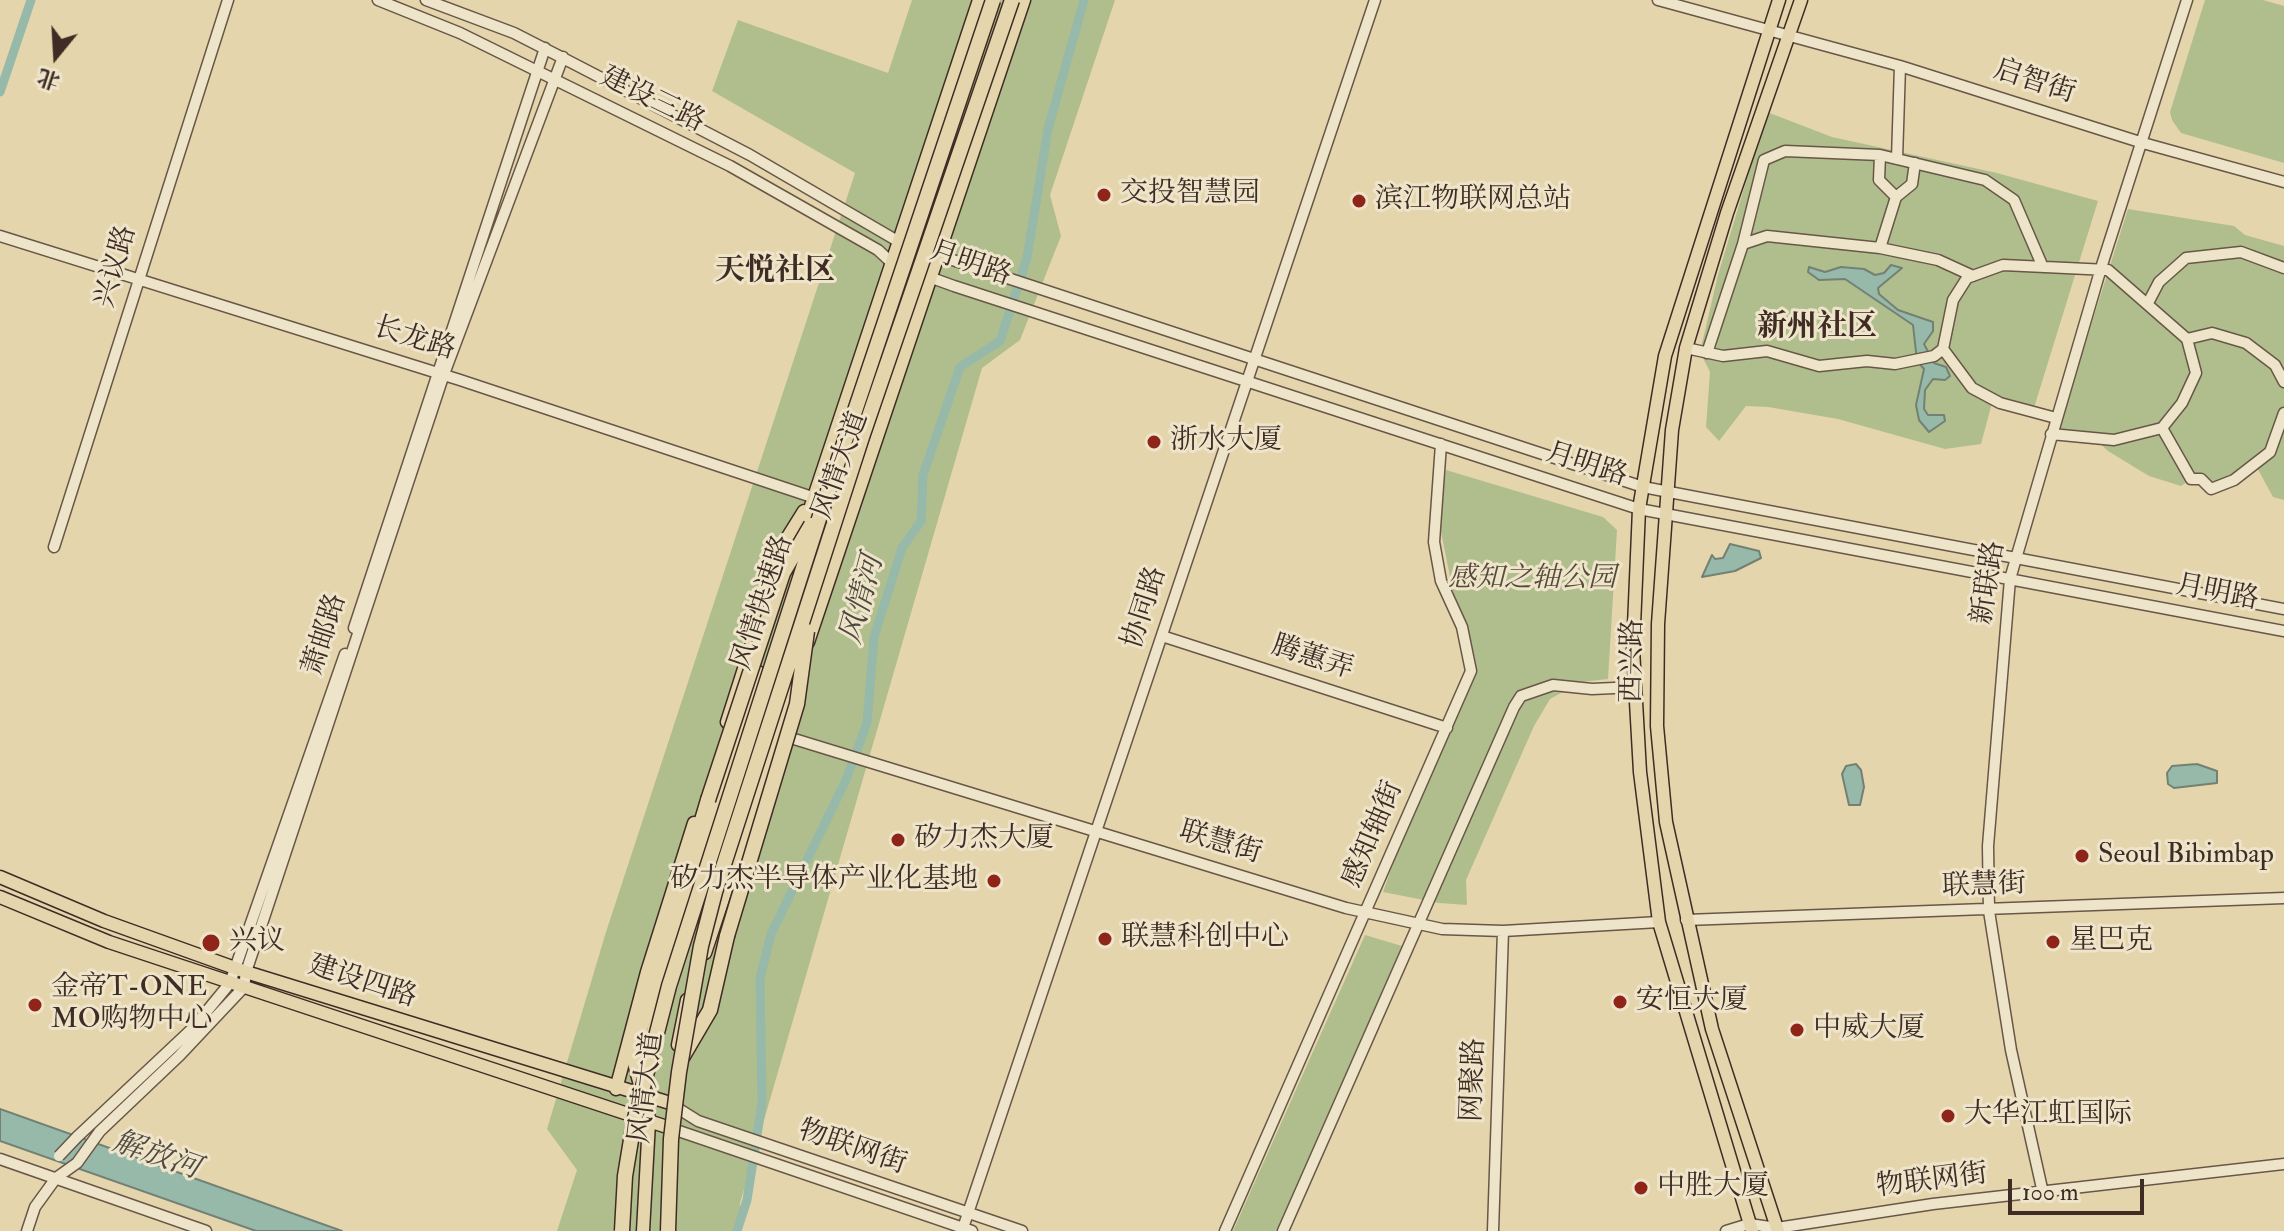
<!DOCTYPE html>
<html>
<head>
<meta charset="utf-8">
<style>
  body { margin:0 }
  #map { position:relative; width:2284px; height:1231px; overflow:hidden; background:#e5d5ad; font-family:"IM FELL Double Pica","Noto Serif SC",serif }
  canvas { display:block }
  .north { position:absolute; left:16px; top:16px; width:80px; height:80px; -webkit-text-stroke:6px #eee4ca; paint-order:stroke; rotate:198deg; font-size:22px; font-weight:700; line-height:32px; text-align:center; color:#3f2d25 }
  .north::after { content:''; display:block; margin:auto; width:28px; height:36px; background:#3f2d25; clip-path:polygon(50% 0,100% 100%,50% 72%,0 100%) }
  .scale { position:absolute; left:2008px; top:1179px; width:136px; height:36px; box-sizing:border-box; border:4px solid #3f2d25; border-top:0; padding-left:10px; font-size:24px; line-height:28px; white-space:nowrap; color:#3f2d25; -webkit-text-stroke:6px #eee4ca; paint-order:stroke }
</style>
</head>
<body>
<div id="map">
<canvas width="2284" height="1231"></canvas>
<div class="north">北</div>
<div class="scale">100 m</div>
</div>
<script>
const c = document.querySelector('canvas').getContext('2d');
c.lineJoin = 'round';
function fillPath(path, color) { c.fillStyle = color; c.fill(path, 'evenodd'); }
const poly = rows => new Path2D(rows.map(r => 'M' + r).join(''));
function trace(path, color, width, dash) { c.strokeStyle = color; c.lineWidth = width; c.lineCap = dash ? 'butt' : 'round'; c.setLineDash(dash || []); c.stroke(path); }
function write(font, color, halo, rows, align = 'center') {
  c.font = font + ' "IM FELL Double Pica","Noto Serif SC",serif'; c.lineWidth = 6; c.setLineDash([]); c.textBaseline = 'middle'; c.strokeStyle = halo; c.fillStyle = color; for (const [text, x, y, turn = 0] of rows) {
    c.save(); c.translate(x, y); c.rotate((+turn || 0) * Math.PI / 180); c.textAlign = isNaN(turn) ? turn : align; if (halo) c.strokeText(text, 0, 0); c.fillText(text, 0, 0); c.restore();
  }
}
const green = poly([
  [912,0,1115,0,1050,195,1061,236,1020,340,982,368,740,1203,740,1231,557,1231,577,1170,547,1129,606,932,855,173,712,91,738,20,888,73],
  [2205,0,2263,0,2284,6,2284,163,2181,133,2172,120,2170,112],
  [1767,112,1832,137,1997,173,2098,201,2033,411,1993,399,1981,444,1945,449,1838,419,1768,407,1746,406,1719,441,1706,427,1710,372,1700,352,1718,275],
  [2128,209,2234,226,2245,235,2284,246,2284,500,2273,497,2255,464,2211,489,2191,479,2181,486,2149,476,2108,451,2094,438,2057,432],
  [1446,470,1603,517,1617,530,1608,679,1581,682,1550,699,1534,726,1466,880,1467,905,1439,903,1383,892,1442,725,1468,666,1437,512],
  [1365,935,1402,946,1277,1231,1233,1231]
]);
const water = poly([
  [1891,265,1902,268,1878,288,1879,294,1898,310,1933,322,1933,331,1924,344,1934,363,1946,367,1950,376,1945,380,1933,379,1925,390,1924,409,1928,415,1944,415,1945,421,1929,432,1919,420,1916,405,1924,369,1917,361,1913,325,1845,279,1819,280,1808,272,1809,267,1825,272,1841,267,1864,269,1875,275,1884,273,1891,265],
  [1730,544,1759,551,1761,558,1735,571,1702,577,1712,555,1715,559,1723,558,1730,544],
  [1856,764,1861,770,1864,787,1860,805,1849,805,1842,774,1846,766,1856,764],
  [2197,764,2217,771,2217,783,2174,788,2168,784,2167,773,2172,766,2197,764],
  [0,1109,342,1231,256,1231,0,1141,0,1109]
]);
const canal = poly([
  [0,92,31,0],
  [737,1231,747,1200,762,1103,760,978,771,934,846,780,867,723,874,637,902,548,921,521,923,475,960,367,1000,341,1027,258,1048,129,1084,0]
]);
const minor = poly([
  [378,0,460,33,730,166,878,250,893,264,954,286,1639,509,2284,631],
  [426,0,514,33,557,55,750,155,901,243,1643,487,2284,609],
  [1658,0,1900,66,2143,143,2284,182],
  [1880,155,1879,180,1896,197],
  [1897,159,1900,66],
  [0,236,460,380,812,497],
  [1743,244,1764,160,1785,151,1880,155,1985,180,2014,200,2042,265],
  [1880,248,1896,197,1912,184,1915,163],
  [2148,303,2159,282,2186,258,2241,252,2284,268],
  [2187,339,2212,333,2246,343,2275,365,2284,382],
  [1686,348,1723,356,1767,351,1819,366,1867,361,1895,364,1934,356,1943,349],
  [1707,353,1743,244,1767,236,1880,248,1938,260,1973,276],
  [2162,428,2191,479,2201,479,2211,489,2234,480,2270,452,2284,413],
  [2051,434,2114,440,2162,428,2182,403,2196,373,2187,339,2108,270,2003,265,1967,278,1953,300,1943,349,1972,388,2000,403,2056,418],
  [54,547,228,0],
  [354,628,545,48],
  [1162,636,1447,728],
  [781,735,1346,908,1442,929,1503,931,1659,922],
  [1686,920,2284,898],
  [671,1104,698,1121,1022,1231],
  [667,1127,972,1231],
  [77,1137,193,1028,230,983,345,654],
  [0,1159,206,1231],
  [2043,1193,2011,1050,1989,911,1988,846,2010,579,2101,268,2187,0],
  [27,1231,35,1207,56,1178,77,1163,100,1131,180,1055,244,987,246,972,444,374,563,57],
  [962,1231,1375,0],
  [1225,1231,1471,671,1462,627,1441,581,1434,542,1441,444],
  [1283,1231,1514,707,1521,696,1553,685,1592,689,1636,687],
  [1493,1231,1503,931],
  [1726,1231,1749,1224,1777,1228,1933,1204,2284,1164]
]);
const major = poly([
  [801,536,979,0],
  [808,642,1024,0],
  [727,722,784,543,804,511],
  [0,877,104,921,246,972,670,1103],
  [0,897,109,942,667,1127],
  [705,953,796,679],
  [651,1042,664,974,758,672],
  [678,1045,687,1000],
  [616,1089,647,972,694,823],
  [643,1231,649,1122,646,1091],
  [1752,1231,1659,922,1640,772,1633,649,1639,509,1665,356,1779,0],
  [1778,1231,1712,1029,1666,822,1657,726,1658,624,1672,430,1686,348,1727,213,1801,0]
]);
const highway = poly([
  [683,1056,710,1010,727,936],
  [643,1092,635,1063,641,1026,708,800]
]);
const minorBridge = poly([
  [59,1156,77,1137]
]);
const highwayBridge = poly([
  [708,800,783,573,811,525],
  [727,936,797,704,807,631],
  [622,1231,625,1176,634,1122,669,986,825,500,993,0],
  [668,1231,671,1139,679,1072,701,946,715,892,862,437,1012,0]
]);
const markers = [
  [1104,195,8,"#8f2418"],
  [1359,201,8,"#8f2418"],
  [1154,442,8,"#8f2418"],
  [898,840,8,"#8f2418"],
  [2082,856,8,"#8f2418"],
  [994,881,8,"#8f2418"],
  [1105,939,8,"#8f2418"],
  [2053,942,8,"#8f2418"],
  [211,943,10,"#8f2418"],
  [1620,1002,8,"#8f2418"],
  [35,1005,8,"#8f2418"],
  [1797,1030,8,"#8f2418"],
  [1948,1116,8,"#8f2418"],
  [1641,1188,8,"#8f2418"]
];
const streetNames = [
  ["启智街",2034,83,18],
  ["建设三路",652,101,26],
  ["月明路",970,265,19],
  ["兴议路",117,267,-74],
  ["长龙路",414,340,17],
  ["风情大道",842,466,-70],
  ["月明路",1586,466,18],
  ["新联路",1990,583,-81],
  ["月明路",2217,594,11],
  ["风情快速路",764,603,-72],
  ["协同路",1146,608,-72],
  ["萧邮路",326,635,-72],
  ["腾蕙弄",1312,659,18],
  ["西兴路",1634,661,-89],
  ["感知轴街",1374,835,-67],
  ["联慧街",1220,844,17],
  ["联慧街",1984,887,-2],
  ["建设四路",362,983,18],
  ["网聚路",1475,1080,-88],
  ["风情大道",648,1088,-83],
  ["物联网街",852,1149,19],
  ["物联网街",1932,1182,-7]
];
const poiNames = [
  ["交投智慧园",1120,195],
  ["滨江物联网总站",1375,201],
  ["浙水大厦",1170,442],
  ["矽力杰大厦",914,840],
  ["Seoul Bibimbap",2098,856],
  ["矽力杰半导体产业化基地",978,881,"right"],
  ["联慧科创中心",1121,939],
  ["星巴克",2069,942],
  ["兴议",229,943],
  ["金帝T-ONE",51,989],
  ["MO购物中心",51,1021],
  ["安恒大厦",1636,1002],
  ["中威大厦",1813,1030],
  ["大华江虹国际",1964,1116],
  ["中胜大厦",1657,1188]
];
const parkNames = [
  ["感知之轴公园",1532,580]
];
const neighbourhoodNames = [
  ["天悦社区",775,273],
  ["新州社区",1817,329]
];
const waterNames = [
  ["风情河",864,600,-75],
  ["解放河",156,1157,19]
];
fillPath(green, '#b0be8d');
fillPath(water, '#96b9a9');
trace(water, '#738174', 2);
trace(canal, '#96b9a9', 9);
trace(minor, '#685747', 13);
trace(major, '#3f2d25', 15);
trace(highway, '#3f2d25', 17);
trace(minor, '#eee4ca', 10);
trace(major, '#e5d5ad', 12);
trace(highway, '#e5d5ad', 14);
trace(minorBridge, '#685747', 13, []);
trace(highwayBridge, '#3f2d25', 17, []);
trace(minorBridge, '#eee4ca', 10);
trace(highwayBridge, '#e5d5ad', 14);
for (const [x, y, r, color] of markers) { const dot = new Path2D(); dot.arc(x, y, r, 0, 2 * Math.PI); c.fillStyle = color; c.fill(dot); trace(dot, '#eee4ca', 3); }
write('28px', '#3f2d25', '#eee4ca', streetNames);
write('28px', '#3f2d25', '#eee4ca', poiNames, 'left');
write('italic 28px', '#564a3a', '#eee4ca', parkNames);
write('bold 30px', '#3f2d25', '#eee4ca', neighbourhoodNames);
write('italic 30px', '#50493f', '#eee4ca', waterNames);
</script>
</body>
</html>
